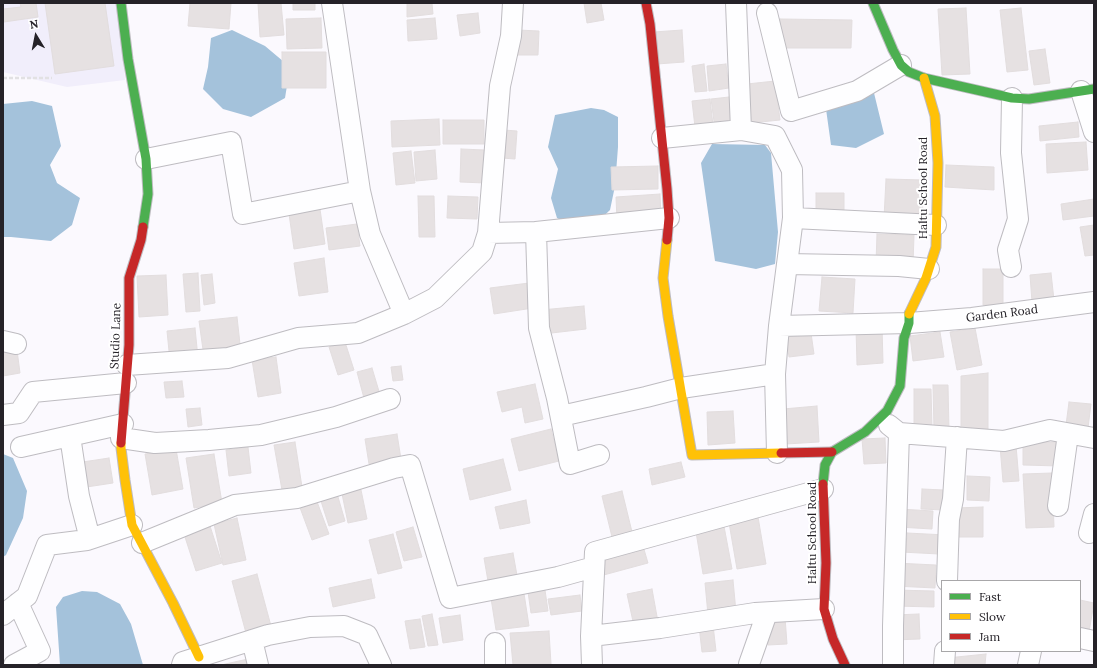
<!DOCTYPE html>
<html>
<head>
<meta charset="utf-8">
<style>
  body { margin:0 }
  #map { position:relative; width:1097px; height:668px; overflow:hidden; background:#fbf9fe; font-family:Lora,serif }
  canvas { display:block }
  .frame { position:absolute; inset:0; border:4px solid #252228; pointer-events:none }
  .legend { position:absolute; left:941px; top:580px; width:140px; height:72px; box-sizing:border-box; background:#fff; border:1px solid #a8a7a9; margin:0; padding:5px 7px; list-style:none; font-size:12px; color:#252228 }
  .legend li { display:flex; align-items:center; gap:8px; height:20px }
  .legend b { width:20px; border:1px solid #a8a7a9 }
  .north { position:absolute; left:16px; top:16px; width:40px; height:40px; -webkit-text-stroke:3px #fff; paint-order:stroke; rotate:350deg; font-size:11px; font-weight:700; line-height:16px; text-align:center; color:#252228 }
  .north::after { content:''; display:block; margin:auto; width:14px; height:18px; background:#252228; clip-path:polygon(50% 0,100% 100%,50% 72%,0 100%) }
</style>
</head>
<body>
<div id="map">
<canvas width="1097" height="668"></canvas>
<div class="frame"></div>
<ul class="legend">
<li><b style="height:5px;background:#4caf50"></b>Fast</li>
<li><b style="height:5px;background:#ffc107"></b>Slow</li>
<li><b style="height:5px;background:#c62828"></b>Jam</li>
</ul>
<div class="north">N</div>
</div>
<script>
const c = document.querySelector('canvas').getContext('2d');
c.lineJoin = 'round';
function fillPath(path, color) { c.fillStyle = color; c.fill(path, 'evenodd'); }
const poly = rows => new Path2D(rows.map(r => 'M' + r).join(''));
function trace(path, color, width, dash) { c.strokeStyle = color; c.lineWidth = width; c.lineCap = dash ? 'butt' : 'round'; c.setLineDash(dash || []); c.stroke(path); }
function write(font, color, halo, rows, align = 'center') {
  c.font = font + ' Lora,serif'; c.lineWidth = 4; c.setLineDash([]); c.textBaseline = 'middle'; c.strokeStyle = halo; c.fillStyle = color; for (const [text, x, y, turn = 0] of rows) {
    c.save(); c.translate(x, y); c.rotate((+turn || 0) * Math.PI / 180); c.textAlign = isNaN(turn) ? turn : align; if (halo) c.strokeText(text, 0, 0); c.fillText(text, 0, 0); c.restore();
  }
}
const industrial = poly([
  [3,3,118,3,125,80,67,87,3,72]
]);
const water = poly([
  [232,30,265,46,290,67,285,98,251,117,223,109,203,89,208,67,211,38],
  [874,93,884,134,856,148,831,145,826,109,845,100],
  [32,101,52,106,61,146,50,165,57,183,80,198,72,225,51,241,11,237,3,237,3,104],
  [591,108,604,110,618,117,618,147,615,186,610,210,586,233,557,218,551,198,558,169,548,147,555,115],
  [712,144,765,145,771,153,778,232,775,264,756,269,715,261,701,163],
  [3,454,13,458,27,491,23,518,6,555,3,557],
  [82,591,97,592,120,604,131,624,143,665,60,665,56,607,63,597]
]);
const building = poly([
  [20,3,36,3,38,17,4,22,3,9,21,7,20,3],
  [45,3,105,3,114,66,55,74,45,3],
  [190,3,231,3,229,29,188,26,190,3],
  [258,3,281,3,284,35,260,37,258,3],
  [293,3,315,3,315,10,293,10,293,3],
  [407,3,432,3,433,14,407,17,407,3],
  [584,3,601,3,604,20,587,23,584,3],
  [966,8,970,74,942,75,938,9,966,8],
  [1021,8,1028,70,1007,72,1000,10,1021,8],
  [478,13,480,33,460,36,457,15,478,13],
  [321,18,322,48,287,49,286,19,321,18],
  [435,18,437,39,408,41,407,20,435,18],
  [780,19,852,20,851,48,779,48,780,19],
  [518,30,539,31,538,55,517,55,518,30],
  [682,30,684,62,657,64,654,32,682,30],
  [1045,49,1050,83,1034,85,1029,51,1045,49],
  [282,52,326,52,326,88,282,88,282,52],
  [704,64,707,91,695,92,692,66,704,64],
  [726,64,729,88,709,91,707,66,726,64],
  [775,81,780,120,751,123,747,84,775,81],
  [729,97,733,127,715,129,711,99,729,97],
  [710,99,713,125,695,127,692,101,710,99],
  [439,119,440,145,392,147,391,121,439,119],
  [443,120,484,120,484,144,443,144,443,120],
  [1078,122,1079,137,1040,141,1039,126,1078,122],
  [504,130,517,131,515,159,502,158,504,130],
  [1086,142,1088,170,1047,173,1046,144,1086,142],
  [461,149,485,150,485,183,460,182,461,149],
  [435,150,437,179,416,181,414,152,435,150],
  [411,151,415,183,396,185,393,153,411,151],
  [946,165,994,167,994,190,945,187,946,165],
  [658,166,658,189,612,190,611,167,658,166],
  [886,179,924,180,922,220,884,218,886,179],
  [816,193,844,193,844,218,816,217,816,193],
  [660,194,661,218,617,220,616,197,660,194],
  [418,196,434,196,435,237,419,237,418,196],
  [448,196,478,197,477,219,447,218,448,196],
  [1094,199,1094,216,1063,220,1061,204,1094,199],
  [320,209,325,244,294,249,289,214,320,209],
  [357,224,360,246,329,250,326,228,357,224],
  [1094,225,1094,255,1085,256,1080,227,1094,225],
  [877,234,914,235,913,265,876,263,877,234],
  [324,258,328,292,299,296,294,263,324,258],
  [983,269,1003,269,1003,305,983,305,983,269],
  [198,273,200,311,186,312,183,274,198,273],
  [1051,273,1054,300,1032,302,1030,275,1051,273],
  [212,274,215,303,204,305,201,275,212,274],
  [166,275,168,315,139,317,137,276,166,275],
  [822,277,855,279,853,313,819,311,822,277],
  [529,283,533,308,494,314,490,288,529,283],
  [584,306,586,329,543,334,541,310,584,306],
  [237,317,241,353,204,357,199,321,237,317],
  [810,326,814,354,789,357,785,330,810,326],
  [882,326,883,363,857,365,856,328,882,326],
  [195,328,198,358,170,361,167,331,195,328],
  [975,328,982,365,957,370,950,332,975,328],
  [940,332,944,357,913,361,910,336,940,332],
  [345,342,354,370,338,375,329,347,345,342],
  [17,350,20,373,3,376,3,352,17,350],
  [276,357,281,393,258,397,252,360,276,357],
  [401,366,403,380,393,381,391,367,401,366],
  [372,368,381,398,365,402,357,372,372,368],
  [988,373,988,431,961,429,961,376,988,373],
  [182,381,184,397,166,398,164,382,182,381],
  [535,384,543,419,525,423,522,407,502,412,497,392,535,384],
  [933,385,948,385,949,431,934,431,933,385],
  [914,389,931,389,932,428,914,429,914,389],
  [1069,402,1091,404,1088,428,1066,425,1069,402],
  [817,406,819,442,786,444,783,409,817,406],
  [200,408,202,425,188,427,186,409,200,408],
  [733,411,735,443,708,445,707,412,733,411],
  [551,429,559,461,519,471,511,439,551,429],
  [397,434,401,459,369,464,365,439,397,434],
  [885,438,886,463,864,464,862,439,885,438],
  [295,442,302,487,282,490,274,445,295,442],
  [1023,442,1059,442,1059,466,1023,465,1023,442],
  [1016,445,1019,481,1003,482,1000,446,1016,445],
  [248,447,251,473,229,476,226,450,248,447],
  [176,449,183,489,152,495,145,454,176,449],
  [214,454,222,503,194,508,186,458,214,454],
  [109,458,113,483,80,488,76,463,109,458],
  [503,459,511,490,470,500,463,469,503,459],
  [681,462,685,477,652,485,649,469,681,462],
  [1052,473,1054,527,1026,528,1023,474,1052,473],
  [967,476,990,477,989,501,967,500,967,476],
  [360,485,367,519,348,523,341,489,360,485],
  [922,489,944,490,944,510,921,509,922,489],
  [336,490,345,521,329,526,319,495,336,490],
  [622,491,633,536,613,541,602,496,622,491],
  [316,499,329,534,312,540,299,505,316,499],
  [526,500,530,523,500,529,495,507,526,500],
  [983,507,983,537,956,537,955,508,983,507],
  [899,509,933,511,932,529,898,527,899,509],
  [757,511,766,564,737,569,728,517,757,511],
  [237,518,246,560,223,565,214,524,237,518],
  [723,521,732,569,703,574,695,526,723,521],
  [210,526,222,563,196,571,184,534,210,526],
  [413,527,422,557,404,561,396,532,413,527],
  [907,533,946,535,939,554,901,552,902,539,907,539,907,533],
  [393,534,402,568,378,574,369,540,393,534],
  [643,546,648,563,600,576,595,558,643,546],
  [513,553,518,581,489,587,484,558,513,553],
  [895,563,936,565,935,588,894,586,895,563],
  [257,574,271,626,246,633,232,581,257,574],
  [371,579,375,598,333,607,329,588,371,579],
  [733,580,736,612,708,615,705,583,733,580],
  [544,583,548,611,531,613,527,585,544,583],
  [523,587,529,626,496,630,490,592,523,587],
  [652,589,658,622,634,626,627,594,652,589],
  [895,590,934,591,934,607,894,606,895,590],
  [580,595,582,611,551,615,548,599,580,595],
  [1080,600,1094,603,1089,632,1080,630,1080,600],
  [432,614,438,645,428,646,422,616,432,614],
  [919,614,920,639,893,640,893,615,919,614],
  [460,615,463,640,443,643,439,618,460,615],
  [785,617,787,644,768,645,766,618,785,617],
  [420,619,425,647,410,649,405,621,420,619],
  [713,625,716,651,702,652,699,626,713,625],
  [549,631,551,664,513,665,510,633,549,631],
  [986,654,985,665,947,665,947,658,986,654],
  [248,659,249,665,221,665,248,659]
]);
const path = poly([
  [3,78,52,78]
]);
const street = poly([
  [332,3,360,191,370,234,404,314],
  [513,3,511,36,500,86,488,233,536,232,539,328,557,398,570,464,599,455],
  [736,3,741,130],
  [767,13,791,111,857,91,901,65],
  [1081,91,1094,132],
  [662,138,741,130,775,136,792,170,793,218,779,326,775,374],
  [146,159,231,142,243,214,360,191],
  [793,218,936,225],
  [536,232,669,218],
  [787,264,899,266,929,269],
  [1011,267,1008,250,1018,219,1011,153,1012,98],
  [779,326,909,323,972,318,1094,302],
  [3,341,16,344],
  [127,365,228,358,298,338,358,333,404,314,435,298,482,252,488,233],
  [3,415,19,413,33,392,126,383],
  [561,416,646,397,681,388,775,374,777,453],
  [889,425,899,433,1004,441,1050,430,1094,438],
  [70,436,79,496,90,539],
  [121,438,155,443,209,440,261,435,336,417,390,399],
  [21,447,123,424],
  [1058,506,1068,434],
  [1089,533,1094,514],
  [142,543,235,505,297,498,394,468,410,465,450,598,558,577,594,567],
  [947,581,949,519,953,499,957,437],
  [3,615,27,596,47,545,87,540,132,525],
  [591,636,660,628,755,613,824,609],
  [1080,638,1094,641],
  [252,640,258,665],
  [495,643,495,665],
  [749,664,767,613],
  [14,665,40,651,18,603],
  [182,665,183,662,268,635,310,627,344,626,367,635,381,665],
  [592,665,591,636,595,552,823,489],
  [893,665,893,626,899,433],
  [944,665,945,651],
  [1028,665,1031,651]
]);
const fast = poly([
  [121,3,128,59,146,159,148,194,143,227],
  [873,3,893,50,901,65,909,72,924,78,1012,98,1029,99,1094,89],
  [823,484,825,465,832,452,865,432,887,411,900,386,904,338,909,323,909,314]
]);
const slow = poly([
  [667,240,663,278,668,316,692,455,781,453],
  [909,314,926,278,936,247,938,163,935,116,924,78],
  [121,443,121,448,125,480,132,525,173,603,199,657]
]);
const jam = poly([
  [646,3,650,24,667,189,669,218,667,240],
  [121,443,129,345,129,278,141,240,143,227],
  [781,453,832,452],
  [823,484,826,563,824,609,833,639,845,665]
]);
const streetNames = [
  ["Haltu School Road",924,188,-90],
  ["Garden Road",1002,314,-7],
  ["Studio Lane",116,336,-88],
  ["Haltu School Road",813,533,-90]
];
fillPath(industrial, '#f1eefb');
fillPath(water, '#a4c2db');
fillPath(building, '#e6e1e2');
trace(building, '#e2ddde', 1);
trace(street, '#bebcc1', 22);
trace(fast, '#bebcc1', 11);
trace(slow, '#bebcc1', 11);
trace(jam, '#bebcc1', 11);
trace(path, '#e2e1e3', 2.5, [4, 2]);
trace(street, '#fefeff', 20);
trace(fast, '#4caf50', 9);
trace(slow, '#ffc107', 9);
trace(jam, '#c62828', 9);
write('12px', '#252228', '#fff', streetNames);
</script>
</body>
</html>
